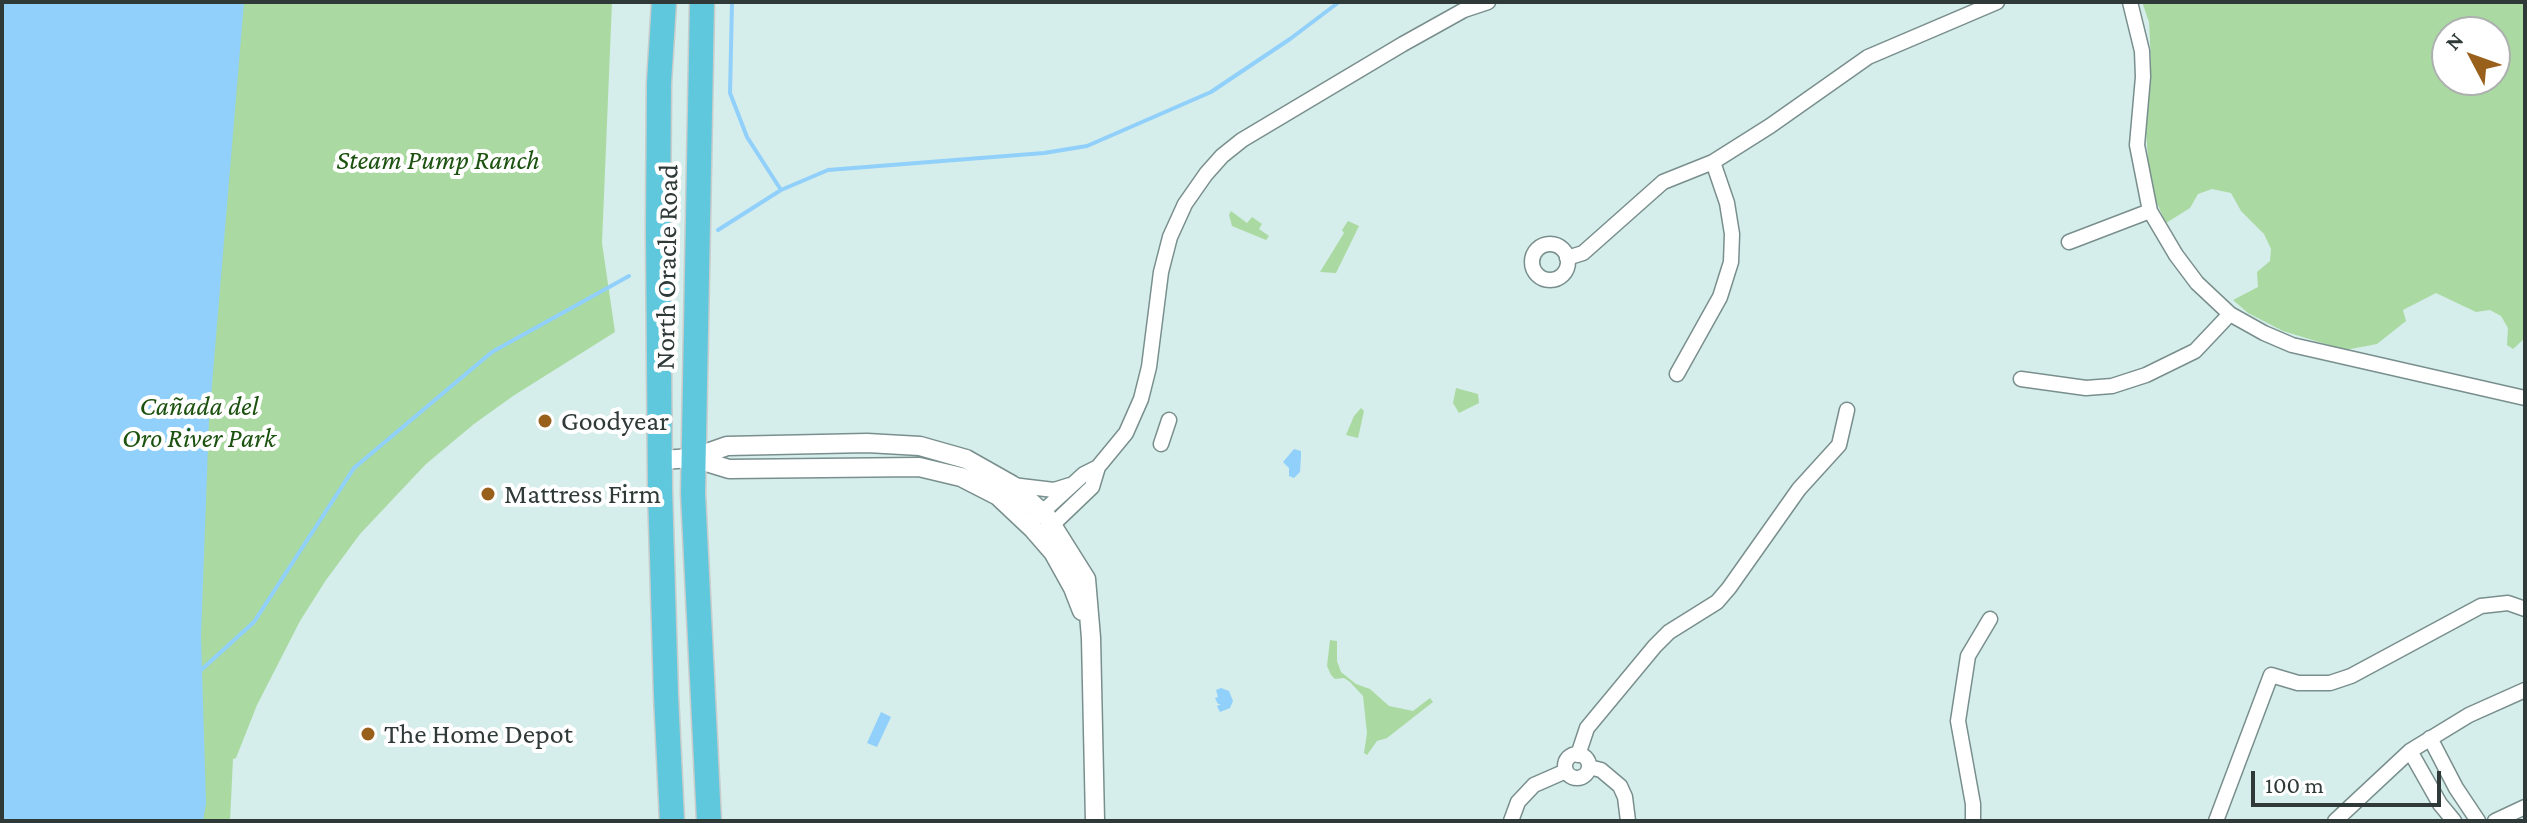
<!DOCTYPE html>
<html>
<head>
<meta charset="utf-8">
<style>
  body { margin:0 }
  #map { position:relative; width:2527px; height:823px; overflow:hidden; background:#d5edeb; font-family:"Crimson Pro",serif }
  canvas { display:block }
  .frame { position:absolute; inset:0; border:4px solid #2f3938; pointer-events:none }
  .north { position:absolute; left:2431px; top:16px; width:80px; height:80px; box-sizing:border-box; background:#fff; border:2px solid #acb0af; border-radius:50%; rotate:311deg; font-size:22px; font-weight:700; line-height:32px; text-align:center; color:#2f3938 }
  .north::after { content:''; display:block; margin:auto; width:28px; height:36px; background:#98601a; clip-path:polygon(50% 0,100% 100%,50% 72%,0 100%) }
  .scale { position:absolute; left:2251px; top:771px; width:190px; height:36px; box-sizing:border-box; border:4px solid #2f3938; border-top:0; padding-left:10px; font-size:24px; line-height:28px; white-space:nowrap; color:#2f3938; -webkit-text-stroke:6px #fff; paint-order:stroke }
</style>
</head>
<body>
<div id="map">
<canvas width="2527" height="823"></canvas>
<div class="frame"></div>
<div class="north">N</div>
<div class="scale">100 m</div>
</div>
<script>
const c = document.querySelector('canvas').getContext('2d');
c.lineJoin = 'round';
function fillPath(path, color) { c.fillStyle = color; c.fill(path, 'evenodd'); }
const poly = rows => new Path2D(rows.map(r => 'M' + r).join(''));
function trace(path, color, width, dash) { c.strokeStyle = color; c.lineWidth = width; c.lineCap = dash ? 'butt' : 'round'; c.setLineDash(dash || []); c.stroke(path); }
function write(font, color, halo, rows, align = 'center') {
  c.font = font + ' "Crimson Pro",serif'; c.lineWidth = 8; c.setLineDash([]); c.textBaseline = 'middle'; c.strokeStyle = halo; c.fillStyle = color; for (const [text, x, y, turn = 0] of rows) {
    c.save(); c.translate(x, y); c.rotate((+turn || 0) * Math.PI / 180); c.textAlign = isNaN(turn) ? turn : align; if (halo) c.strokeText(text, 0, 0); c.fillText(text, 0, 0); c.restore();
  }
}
const green = poly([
  [2,2,612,2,602,243,615,332,513,396,474,424,426,464,360,534,326,580,300,621,257,705,236,758,233,759,230,821,2,821],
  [2142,2,2525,2,2525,338,2513,349,2507,345,2508,328,2501,316,2490,310,2476,312,2436,293,2403,310,2406,321,2377,344,2345,350,2283,331,2248,313,2233,300,2258,287,2257,272,2270,261,2271,249,2264,234,2241,211,2231,193,2212,189,2198,194,2190,208,2166,223,2155,199,2149,171,2145,119,2151,62,2149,22],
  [2447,32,2495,32,2495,80,2447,80],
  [1231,211,1247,223,1252,217,1262,224,1259,229,1269,236,1266,240,1232,226,1229,215],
  [1348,221,1359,226,1336,273,1320,272,1344,233,1342,230],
  [1456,388,1478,394,1479,403,1459,413,1453,403],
  [1361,408,1364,411,1358,438,1346,435,1354,416],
  [1330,640,1337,641,1337,661,1341,672,1356,684,1370,689,1389,706,1413,711,1430,698,1433,702,1387,738,1377,741,1367,755,1364,753,1367,733,1363,696,1350,682,1344,678,1335,679,1331,675,1327,666]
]);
const water = poly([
  [2,2,244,2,209,420,201,636,206,803,203,821,2,821],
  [1294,449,1301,451,1301,456,1300,472,1294,478,1289,476,1289,468,1283,462],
  [1221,688,1229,691,1233,701,1230,708,1220,712,1217,706,1221,704,1218,704,1215,698,1218,697,1216,690],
  [881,712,891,717,877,747,867,743]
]);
const stream = poly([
  [732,2,730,93,747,137,781,190],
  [718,230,781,190,828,170,1044,153,1087,146,1211,92,1290,39,1339,2],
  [200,671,254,622,354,468,492,352,629,276]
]);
const minor = poly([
  [2130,2,2142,51,2143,77,2137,145,2150,211,2176,255,2197,283,2230,314,2264,333,2292,345,2525,398],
  [2069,242,2150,211],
  '1532 262a18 18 0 1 1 36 0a18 18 0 1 1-36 0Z',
  [1567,258,1583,253,1663,182,1713,162,1770,126,1868,57,1997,2],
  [1677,374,1720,297,1731,262,1732,234,1727,203,1713,162],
  [2021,379,2086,388,2112,386,2146,375,2195,351,2230,314],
  [1161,444,1169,420],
  [1098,467,1126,433,1141,399,1149,367,1161,272,1170,237,1185,204,1206,174,1222,156,1242,140,1403,44,1464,10,1488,2],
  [1012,485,1054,490,1070,485],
  [1037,517,1084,474,1098,467,1092,487,1046,531],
  [2430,738,2456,788,2478,821],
  [2410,751,2440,804,2454,821],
  '1565 766a12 12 0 1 1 24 0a12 12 0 1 1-24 0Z',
  [1578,755,1587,728,1655,646,1669,632,1717,602,1729,588,1799,489,1839,445,1847,410],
  [1589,767,1601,770,1620,786,1625,797,1628,821],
  [1511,821,1518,802,1534,785,1566,771],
  [1973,821,1973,804,1958,721,1968,656,1990,619],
  [2216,821,2271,675,2298,683,2330,683,2351,676,2481,606,2508,603,2525,609],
  [2335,821,2410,751,2469,715,2525,690],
  [2495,821,2525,807]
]);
const tertiary = poly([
  [693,458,729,469,919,467,961,477,998,496,1033,529,1053,552,1073,588,1082,611],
  [661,460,693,458,727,446,867,443,920,446,966,459,1012,485,1047,517,1086,579,1091,638,1095,821]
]);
const trunk = poly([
  [664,2,659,83,658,231,660,489,666,695,672,821],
  [702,2,693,493,709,821]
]);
const markers = [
  [545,421,8,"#98601a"],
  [488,494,8,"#98601a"],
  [368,734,8,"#98601a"]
];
const parkNames = [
  ["Steam Pump Ranch",438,160],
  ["Cañada del",199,406],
  ["Oro River Park",199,438]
];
const streetNames = [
  ["North Oracle Road",667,267,-89]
];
const poiNames = [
  ["Goodyear",561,421],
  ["Mattress Firm",504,494],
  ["The Home Depot",384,734]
];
fillPath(green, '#aadaa1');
fillPath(water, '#90d0fa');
trace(stream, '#90d0fa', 4);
trace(minor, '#798f8d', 17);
trace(tertiary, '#798f8d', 21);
trace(trunk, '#c9cccb', 27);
trace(minor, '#fff', 14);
trace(tertiary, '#fff', 18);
trace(trunk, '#60c8dc', 24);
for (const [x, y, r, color] of markers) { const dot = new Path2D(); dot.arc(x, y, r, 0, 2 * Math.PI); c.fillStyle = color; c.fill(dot); trace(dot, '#fff', 3); }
write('italic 28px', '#1c520f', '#fff', parkNames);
write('28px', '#2f3938', '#fff', streetNames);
write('28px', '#2f3938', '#fff', poiNames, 'left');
</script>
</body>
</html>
